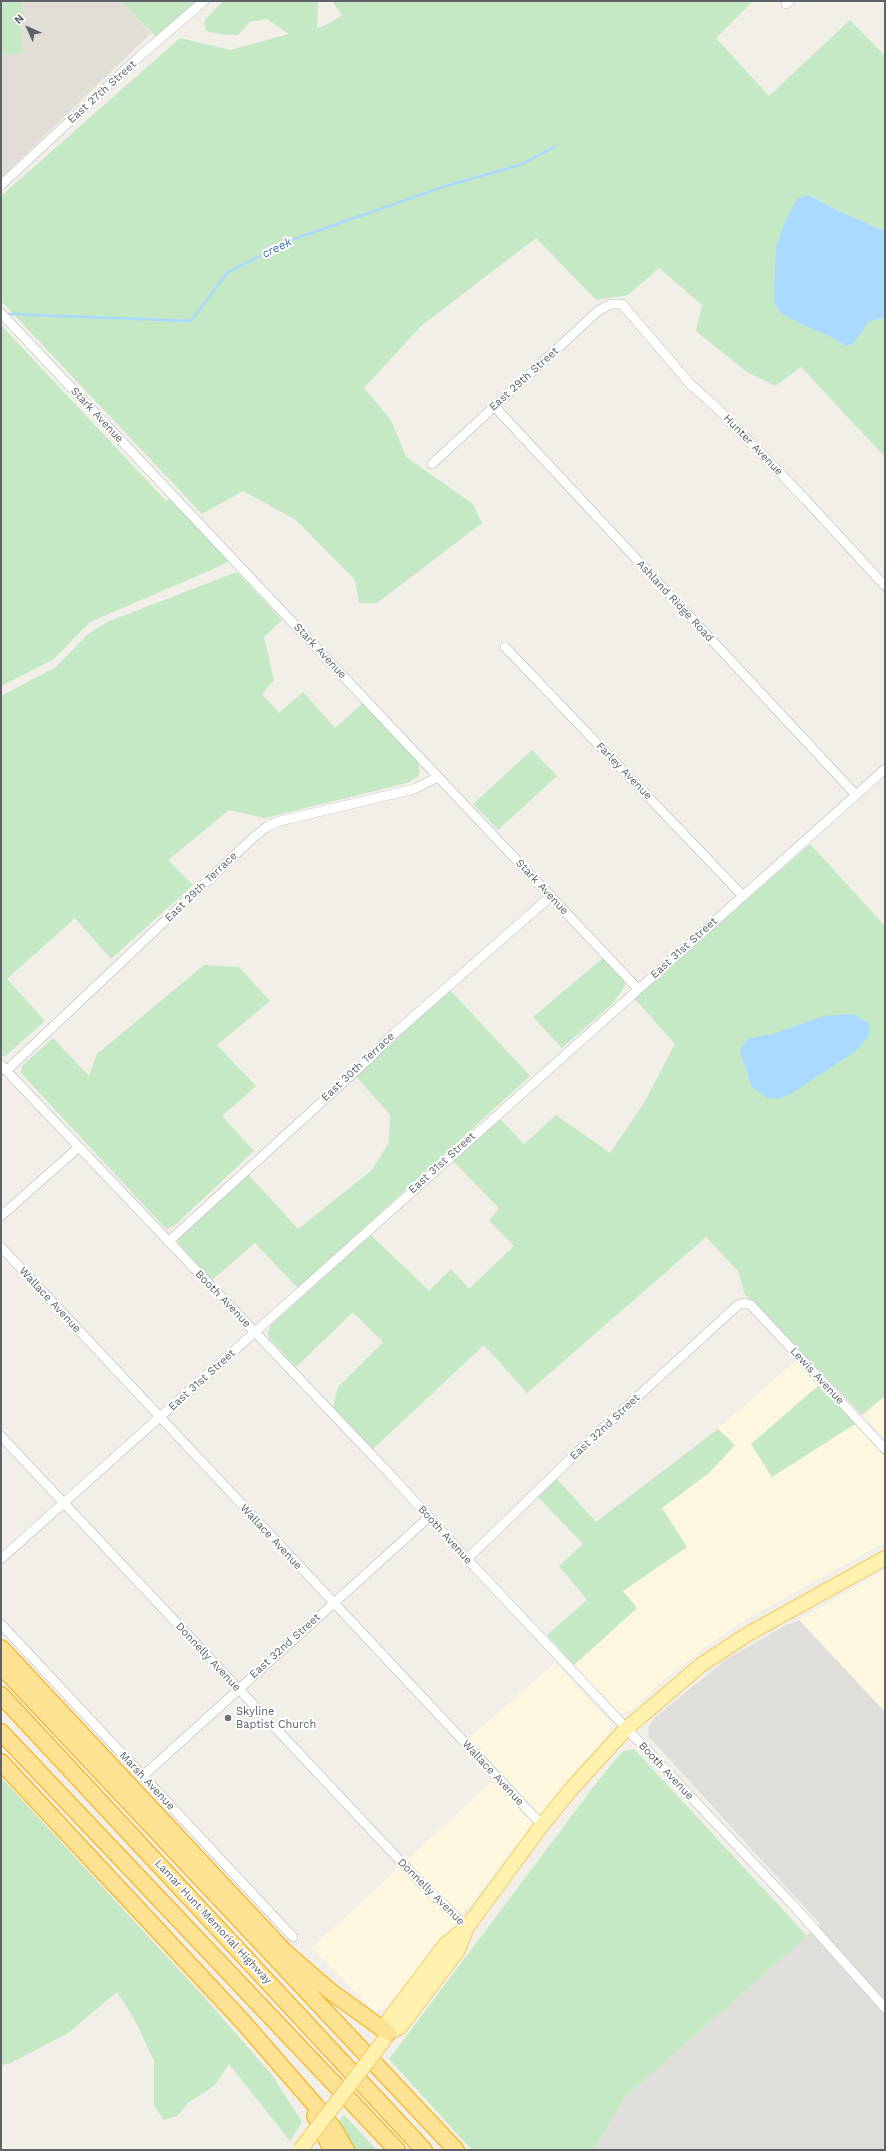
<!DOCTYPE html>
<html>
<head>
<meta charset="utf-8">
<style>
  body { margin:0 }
  #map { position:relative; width:886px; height:2151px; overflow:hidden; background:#f1efe8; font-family:"Work Sans",sans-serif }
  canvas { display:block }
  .frame { position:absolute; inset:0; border:2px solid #5f6368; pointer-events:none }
  .north { position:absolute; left:8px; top:8px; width:40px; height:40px; -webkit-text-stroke:3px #fff; paint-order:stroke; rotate:315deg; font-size:11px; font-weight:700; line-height:16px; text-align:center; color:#5f6368 }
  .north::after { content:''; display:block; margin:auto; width:14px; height:18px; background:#5f6368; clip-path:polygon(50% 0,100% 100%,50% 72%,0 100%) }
</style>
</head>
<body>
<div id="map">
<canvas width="886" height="2151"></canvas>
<div class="frame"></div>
<div class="north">N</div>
</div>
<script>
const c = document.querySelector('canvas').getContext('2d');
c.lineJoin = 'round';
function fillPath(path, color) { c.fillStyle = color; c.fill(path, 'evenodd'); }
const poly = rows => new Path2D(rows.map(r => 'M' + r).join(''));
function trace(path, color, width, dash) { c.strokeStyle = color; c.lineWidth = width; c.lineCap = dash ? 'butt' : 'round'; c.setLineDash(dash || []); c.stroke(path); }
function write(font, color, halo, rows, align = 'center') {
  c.font = font + ' "Work Sans",sans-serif'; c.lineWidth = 4; c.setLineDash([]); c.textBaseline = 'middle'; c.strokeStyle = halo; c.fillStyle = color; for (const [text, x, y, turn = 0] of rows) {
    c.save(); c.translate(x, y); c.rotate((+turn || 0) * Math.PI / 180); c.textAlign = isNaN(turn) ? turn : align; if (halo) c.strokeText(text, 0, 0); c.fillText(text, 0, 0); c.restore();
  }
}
const commercial = poly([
  [795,1361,818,1386,751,1444,772,1477,855,1424,885,1456,885,1542,743,1621,697,1653,667,1677,630,1711,623,1713,617,1711,574,1665,637,1608,623,1591,687,1547,662,1508,709,1473,735,1445,718,1429],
  [885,1396,885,1439,862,1415],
  [885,1570,885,1712,799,1620],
  [555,1663,607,1718,610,1724,609,1733,566,1783,401,1991,388,2005,375,2012,312,1948,500,1774,468,1739]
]);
const industrial = poly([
  [799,1620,885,1712,885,2150,594,2150,623,2099,820,1924,649,1737,648,1728,655,1717,727,1659,784,1626]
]);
const education = poly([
  [1,1,121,1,151,33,1,178]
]);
const green = poly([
  [1,1,21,1,21,54,1,54],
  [121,1,196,1,156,37],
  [223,1,318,1,317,28,326,25,342,15,332,1,753,1,716,38,769,96,850,20,885,56,885,231,839,211,810,195,774,303,781,313,833,338,845,346,853,344,870,321,885,318,885,457,801,367,775,386,747,372,696,331,702,305,659,268,628,295,596,300,536,238,421,326,364,388,391,420,406,457,473,504,482,523,377,603,359,603,355,580,296,520,243,491,202,514,1,301,1,196,180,38,230,50,289,34,267,19,250,22,238,35,219,34,206,31,204,21],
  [1,325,166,501,170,499,227,559,227,563,90,622,54,659,1,686],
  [237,572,282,620,264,637,274,680,262,694,279,713,303,692,335,728,363,703,417,759,419,767,419,776,407,783,265,818,229,810,168,860,193,885,111,959,75,918,7,979,45,1021,4,1057,1,1054,1,696,56,667,88,634,107,622],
  [532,750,557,776,498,830,473,804],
  [810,844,885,926,885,1396,862,1415,755,1303,745,1295,738,1271,706,1237,527,1393,484,1345,373,1449,333,1407,338,1387,383,1342,353,1312,296,1367,269,1338,268,1333,271,1325,371,1235,429,1291,451,1269,469,1289,514,1246,489,1221,499,1208,452,1160,499,1118,524,1144,556,1115,610,1153,644,1103,675,1044,634,998],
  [603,958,624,981,625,986,612,1004,562,1048,533,1017],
  [204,965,239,967,270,1001,217,1045,256,1086,222,1116,254,1151,174,1226,166,1229,21,1073,22,1066,53,1038,89,1076,97,1054],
  [450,990,530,1076,298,1288,255,1243,212,1280,178,1243,179,1237,248,1174,298,1229,372,1170,389,1142,390,1115,355,1075],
  [818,1386,855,1424,772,1477,751,1444],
  [718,1429,735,1445,709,1473,662,1508,687,1547,623,1591,637,1608,574,1665,547,1635,587,1600,559,1566,583,1544,538,1497,556,1478,596,1522],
  [634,1749,807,1936,623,2099,594,2150,472,2150,389,2059,601,1777,623,1751],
  [1,1777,205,1998,272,2075,302,2122,290,2141,229,2064,214,2086,189,2102,177,2116,164,2120,154,2105,154,2061,135,2020,117,1992,68,2033,11,2063,1,2065],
  [344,2115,377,2150,354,2150,339,2121]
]);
const water = poly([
  [809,195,839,211,885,231,885,318,870,321,853,344,845,346,833,338,801,324,781,313,774,303,776,247,787,218,797,199],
  [854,1014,870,1024,869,1036,856,1051,794,1092,779,1099,767,1098,752,1087,740,1051,747,1039,776,1033,824,1016]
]);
const stream = poly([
  [9,314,191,321,228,272,294,239,446,186,520,165,556,146]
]);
const minor = poly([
  [786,4,790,1],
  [1,185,140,56,204,1],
  [1,313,638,989],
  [494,406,856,795],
  [432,464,598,311,611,304,622,304,691,385,715,406,805,499,885,586],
  [505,647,743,896],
  [1,1065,388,1472,467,1559,792,1904,885,2008],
  [6,1071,255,836,268,826,280,821,414,789,438,777],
  [1,1216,79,1147],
  [168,1242,370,1058,387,1040,551,896],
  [1,1247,542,1825],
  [1,1436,421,1883,467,1927],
  [1,1559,885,769],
  [467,1559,590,1440,738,1305,744,1303,751,1305,885,1449],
  [1,1624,293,1937],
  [143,1776,429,1517]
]);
const primary = poly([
  [388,2033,388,2021,445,1945,465,1929],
  [382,2043,388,2033,400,2027,458,1950,467,1927,542,1825,573,1787,626,1729,701,1665,748,1634,885,1558]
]);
const motorway = poly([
  [1,1648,284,1951,330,1991,388,2033],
  [1,1666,456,2150],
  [1,1695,424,2150],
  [1,1732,397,2150],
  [1,1762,243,2022,316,2106,334,2129,346,2150],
  [315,2116,332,2150]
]);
const primaryBridge = poly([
  [300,2150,381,2044]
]);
const markers = [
  [228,1718,4,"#6b7280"]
];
const streetNames = [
  ["East 27th Street",102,92,-42],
  ["East 29th Street",524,379,-42],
  ["Stark Avenue",97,415,47],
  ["Hunter Avenue",753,445,46],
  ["Ashland Ridge Road",675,601,47],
  ["Stark Avenue",320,651,47],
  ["Farley Avenue",624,771,46],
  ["East 29th Terrace",201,887,-44],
  ["Stark Avenue",542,887,47],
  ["East 31st Street",684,948,-42],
  ["East 30th Terrace",358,1067,-43],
  ["East 31st Street",442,1163,-42],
  ["Booth Avenue",223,1299,46],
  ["Wallace Avenue",50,1300,47],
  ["Lewis Avenue",817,1376,47],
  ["East 31st Street",202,1380,-42],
  ["East 32nd Street",605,1427,-43],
  ["Booth Avenue",445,1535,48],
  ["Wallace Avenue",271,1537,47],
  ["East 32nd Street",285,1646,-42],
  ["Donnelly Avenue",208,1657,47],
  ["Booth Avenue",666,1771,47],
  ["Wallace Avenue",493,1773,47],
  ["Marsh Avenue",147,1781,47],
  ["Donnelly Avenue",431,1892,45],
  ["Lamar Hunt Memorial Highway",213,1922,47]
];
const worshipNames = [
  ["Skyline",236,1712],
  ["Baptist Church",236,1725]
];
const waterNames = [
  ["creek",277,248,-26]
];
fillPath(commercial, '#fef7e0');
fillPath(industrial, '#e0deda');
fillPath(education, '#e1ded6');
fillPath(green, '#c5e8c5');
fillPath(water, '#aadaff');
trace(stream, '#aadaff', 2.5);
trace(minor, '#b5b8bc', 10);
trace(primary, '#f2c960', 16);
trace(motorway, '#f9ab00', 18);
trace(minor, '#fff', 9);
trace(primary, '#fff2af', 14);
trace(motorway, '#fde293', 16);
trace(primaryBridge, '#f2c960', 16, []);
trace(primaryBridge, '#fff2af', 14);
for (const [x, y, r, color] of markers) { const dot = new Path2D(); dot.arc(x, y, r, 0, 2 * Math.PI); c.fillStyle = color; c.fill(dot); trace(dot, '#fff', 1.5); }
write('11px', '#5f6368', '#fff', streetNames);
write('11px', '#5b616d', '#fff', worshipNames, 'left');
write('italic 12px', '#4174aa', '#fff', waterNames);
</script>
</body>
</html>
